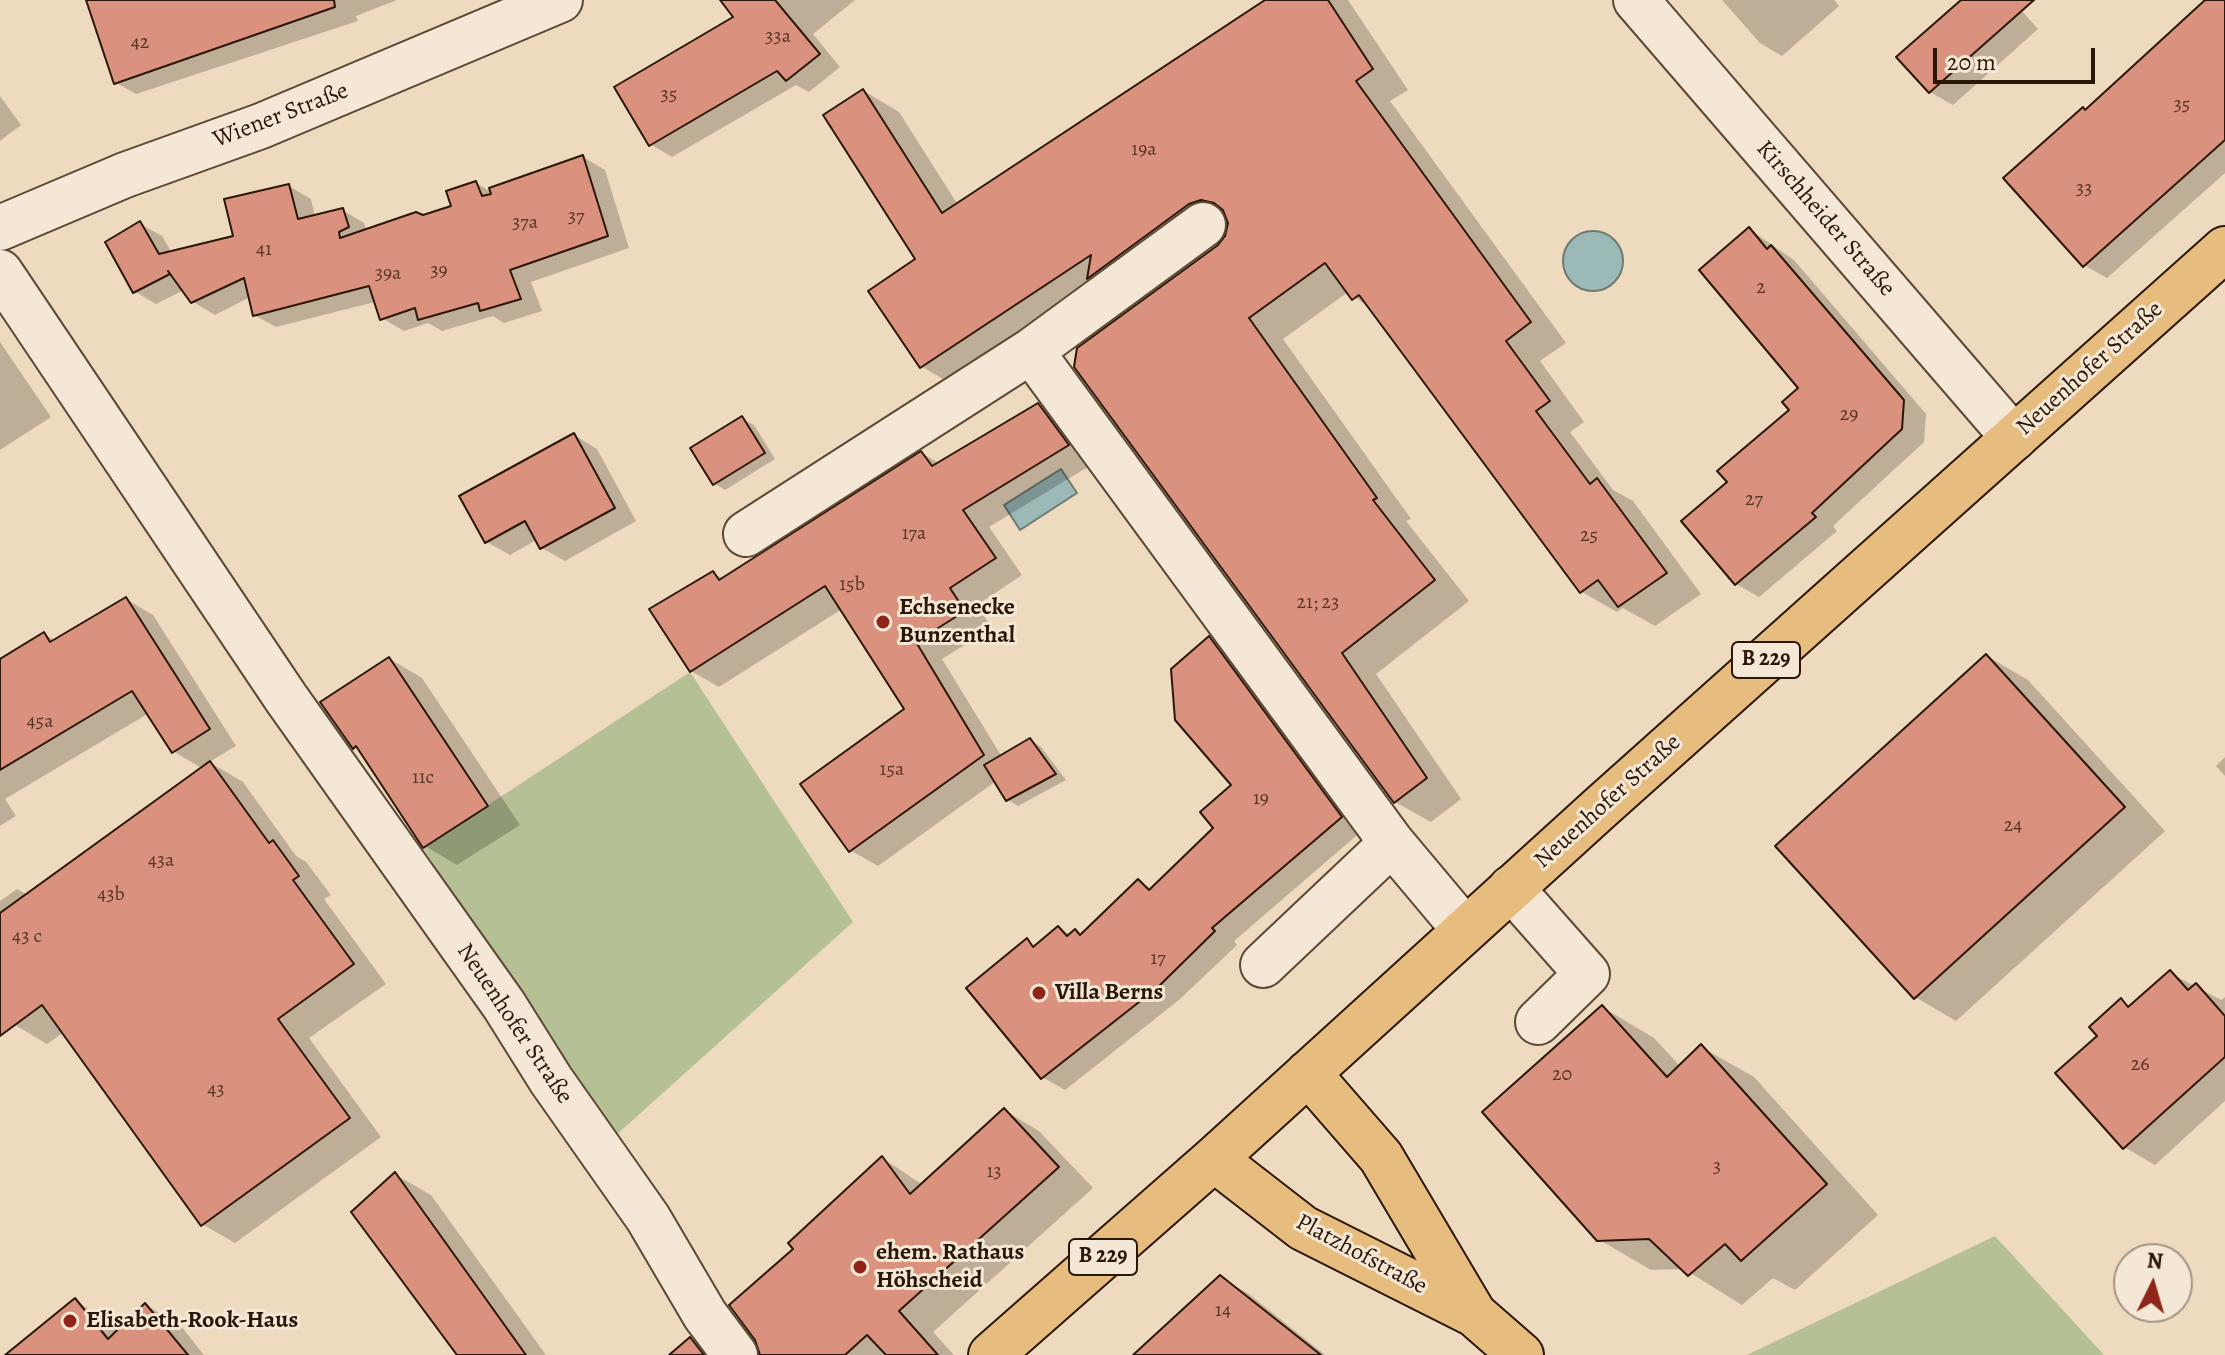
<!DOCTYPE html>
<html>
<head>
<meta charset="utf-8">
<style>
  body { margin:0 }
  #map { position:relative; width:2225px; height:1355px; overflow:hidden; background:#eedabe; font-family:Alegreya,serif }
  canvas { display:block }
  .north { position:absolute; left:2113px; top:1243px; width:80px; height:80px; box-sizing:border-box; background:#f4e7d5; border:2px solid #a49483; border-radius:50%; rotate:5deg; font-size:22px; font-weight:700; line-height:32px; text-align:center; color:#2b1707 }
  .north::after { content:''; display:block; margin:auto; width:28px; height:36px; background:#8f2418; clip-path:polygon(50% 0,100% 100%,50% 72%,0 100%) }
  .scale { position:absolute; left:1933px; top:48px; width:162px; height:36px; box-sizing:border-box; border:4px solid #2b1707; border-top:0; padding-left:10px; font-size:24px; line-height:28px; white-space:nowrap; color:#2b1707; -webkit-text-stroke:6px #f4e7d5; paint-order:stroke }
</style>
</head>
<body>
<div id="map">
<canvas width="2225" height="1355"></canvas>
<div class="north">N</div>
<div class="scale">20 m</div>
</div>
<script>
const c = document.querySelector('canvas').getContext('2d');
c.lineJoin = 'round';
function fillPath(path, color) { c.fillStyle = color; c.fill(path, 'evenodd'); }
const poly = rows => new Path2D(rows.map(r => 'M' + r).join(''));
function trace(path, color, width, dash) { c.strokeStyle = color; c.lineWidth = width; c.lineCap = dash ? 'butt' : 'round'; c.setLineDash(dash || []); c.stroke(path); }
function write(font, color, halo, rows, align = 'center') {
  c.font = font + ' Alegreya,serif'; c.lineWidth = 6; c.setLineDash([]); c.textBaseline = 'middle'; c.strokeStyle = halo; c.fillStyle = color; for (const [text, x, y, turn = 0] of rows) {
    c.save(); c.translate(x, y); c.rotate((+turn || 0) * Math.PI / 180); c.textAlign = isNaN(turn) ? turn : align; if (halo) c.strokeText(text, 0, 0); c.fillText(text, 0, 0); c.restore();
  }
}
const green = poly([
  [690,672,853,922,614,1137,423,848],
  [1995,1236,2104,1355,1747,1355]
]);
const water = poly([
  '1563 261a30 30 0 1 1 60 0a30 30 0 1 1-60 0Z',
  [1061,469,1077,493,1020,530,1004,505,1061,469]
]);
const shadow = poly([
  [96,0,397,0,356,16,358,21,136,94,115,82],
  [722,0,855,0,813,34,840,67,809,92,796,85,672,157,650,144,736,17],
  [1269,0,1348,0,1408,90,1390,101,1566,343,1540,361,1584,422,1570,432,1613,490,1633,501,1701,594,1655,626,1623,608,1617,612,1582,592,1374,311,1348,292,1283,339,1411,519,1406,521,1469,601,1376,674,1461,799,1431,822,1395,802,1076,367,1220,246,1227,237,1230,222,1124,298,956,387,921,366,917,259,864,91,899,112,958,205],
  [1722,0,1834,0,1839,6,1782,56,1760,43],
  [1964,0,2012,0,2038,29,1953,105,1930,92],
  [2208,0,2225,0,2225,173,2107,278,2084,265,2086,112],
  [0,96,21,125,0,141],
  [583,157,605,170,629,248,531,282,542,311,504,323,493,316,442,331,428,323,404,331,382,318,375,302,276,327,254,315,250,297,215,315,193,302,184,290,156,304,134,291,140,224,162,236,172,253,235,237,289,186,311,199,315,217,342,210,364,223,367,231,453,208,476,183,493,193],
  [1749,229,1794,260,1926,414,1924,442,1833,526,1837,531,1759,597,1736,584,1730,482,1792,410,1801,388],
  [0,342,51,417,0,450],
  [1038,405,1066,421,1096,462,989,527,1022,575,977,605,992,628,942,659,1002,757,1030,740,1041,747,1066,780,1018,806,1007,799,996,781,878,866,850,850,907,710,842,609,719,687,691,671,713,573,724,579,922,453,940,464],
  [742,419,754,425,775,459,725,490,714,483],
  [574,435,597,449,636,521,565,561,542,548,538,539,510,555,487,542,462,497],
  [126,599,153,615,236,746,209,762,243,782,296,856,306,862,331,895,324,899,386,984,309,1038,381,1137,235,1243,202,1224,64,1032,47,1044,15,1025,0,1005,0,901,17,889,28,895,203,769,173,751,149,713,5,799,16,816,0,826,0,662,44,634,56,641],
  [1210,639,1232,652,1363,830,1234,941,1237,945,1179,1000,1065,1090,1042,1077,1027,941,1036,947,1058,928,1071,935,1075,932,1082,935,1139,881,1152,889,1216,828,1234,786],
  [1987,656,2028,680,2165,831,1956,1021,1915,997],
  [390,659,422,678,520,825,457,865,425,846,362,752,354,747],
  [2225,757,2225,776,2216,766],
  [2170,973,2221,1000,2225,997,2225,1101,2155,1165,2124,1147,2100,1036,2121,1001,2132,1007],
  [1602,1007,1654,1038,1681,1067,1701,1047,1754,1077,1878,1215,1795,1290,1773,1278,1742,1305,1684,1269,1651,1270,1598,1239],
  [1004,1110,1039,1131,1093,1188,933,1332,954,1355,761,1355,732,1306,796,1249,882,1158,923,1185],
  [396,1175,431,1195,546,1355,459,1355],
  [1220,1278,1249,1294,1325,1355,1136,1355],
  [75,1301,110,1321,119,1332,146,1305,181,1326,204,1355,30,1355],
  [691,1340,717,1355,674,1355]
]);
const building = poly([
  [86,0,334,0,335,7,114,84,86,0],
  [720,0,775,0,820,54,786,81,777,71,649,146,614,87,733,17,720,0],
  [1265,0,1328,0,1373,69,1356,81,1531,322,1506,341,1550,401,1536,411,1590,484,1597,478,1667,573,1618,607,1598,580,1580,593,1359,295,1352,300,1325,263,1249,318,1377,498,1373,500,1435,580,1342,653,1427,778,1394,803,1074,367,1077,348,1218,245,1225,236,1228,223,1223,210,1214,203,1201,200,1189,204,1087,279,1091,255,920,368,868,291,915,259,823,115,863,89,942,213,1265,0],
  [1961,0,2034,0,1929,93,1896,57,1961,0],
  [2205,0,2225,0,2225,140,2083,267,2003,178,2083,107,2085,110,2205,0],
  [583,155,608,236,510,270,521,299,480,311,478,303,418,320,415,308,380,320,369,286,253,316,244,278,191,303,168,271,170,274,133,293,105,242,140,221,159,254,233,236,224,199,289,184,298,219,343,208,349,227,339,232,340,238,416,212,423,215,451,206,446,191,476,181,482,196,491,194,489,188,583,155],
  [1749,227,1767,249,1771,245,1904,400,1902,429,1812,513,1816,517,1735,585,1681,521,1727,482,1717,471,1789,410,1782,402,1798,388,1699,270,1749,227],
  [1038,403,1069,445,963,510,996,558,950,588,965,611,916,642,984,755,849,852,800,784,904,709,825,586,690,672,649,609,713,571,719,580,921,451,932,466,1038,403],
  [742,416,765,453,713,485,690,448,742,416],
  [574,433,615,508,540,549,525,521,485,543,459,496,574,433],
  [126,597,210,729,172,753,132,691,0,770,0,659,44,632,50,642,126,597],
  [1209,636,1342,817,1212,928,1215,931,1157,988,1041,1079,966,988,1027,938,1033,947,1058,926,1067,936,1075,929,1080,935,1138,879,1149,890,1213,828,1200,812,1231,785,1175,720,1171,669,1209,636],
  [1986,654,2125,807,1914,999,1775,846,1986,654],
  [389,657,488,806,423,848,356,746,353,749,320,702,389,657],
  [1030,738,1056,774,1006,801,984,765,1030,738],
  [210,761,269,843,273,840,299,876,293,880,354,964,278,1019,350,1118,201,1226,42,1005,0,1036,0,913,210,761],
  [2170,970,2188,990,2196,983,2225,1016,2225,1057,2123,1149,2055,1073,2097,1036,2089,1027,2121,998,2128,1007,2170,970],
  [1602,1005,1667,1077,1701,1044,1827,1184,1741,1261,1725,1244,1688,1276,1649,1239,1597,1241,1482,1112,1602,1005],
  [1004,1108,1059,1167,899,1311,938,1355,886,1355,867,1335,845,1355,760,1355,755,1340,729,1305,793,1249,788,1243,882,1156,910,1194,1004,1108],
  [395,1172,526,1355,457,1355,351,1212,395,1172],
  [1220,1275,1321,1355,1133,1355,1220,1275],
  [75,1298,108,1339,145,1303,188,1355,5,1355,75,1298],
  [690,1337,704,1355,669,1355,690,1337]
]);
const minor = poly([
  [1636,0,2014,438],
  [1203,225,1031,351,1392,843,1465,930],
  [0,228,125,175,261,126,560,0],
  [0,272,286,698,504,1005,551,1080,648,1218,705,1315,735,1355],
  [746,534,1031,351],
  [1511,888,1587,974,1538,1022],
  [1263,965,1392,843]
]);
const major = poly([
  [1308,1073,1381,1157,1474,1314],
  [1214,1159,1303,1228,1474,1314,1521,1355],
  [991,1355,1214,1159,1600,808,2225,249]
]);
const markers = [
  [883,622,8,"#8f2418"],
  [1039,993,8,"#8f2418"],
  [860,1267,8,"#8f2418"],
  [70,1321,8,"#8f2418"]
];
const numberNames = [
  ["33a",778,37],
  ["42",140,43],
  ["35",669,95],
  ["35",2182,105],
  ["19a",1144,150],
  ["33",2084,189],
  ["37",576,217],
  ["37a",525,223],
  ["41",264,250],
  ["39",439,271],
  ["39a",388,274],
  ["2",1761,288],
  ["29",1849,415],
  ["27",1754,500],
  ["17a",914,534],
  ["25",1589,536],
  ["15b",852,585],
  ["21; 23",1318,603],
  ["45a",40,722],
  ["15a",892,770],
  ["11c",423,778],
  ["19",1261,799],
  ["24",2013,826],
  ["43a",161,861],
  ["43b",111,895],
  ["43 c",27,937],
  ["17",1158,959],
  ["26",2140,1065],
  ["20",1562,1075],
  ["43",216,1090],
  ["3",1717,1167],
  ["13",994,1172],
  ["14",1223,1311]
];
const shields = [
  [1766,660,68],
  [1103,1257,68]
];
const shieldNames = [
  ["B 229",1766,660],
  ["B 229",1103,1257]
];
const streetNames = [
  ["Wiener Straße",281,116,-21],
  ["Kirschheider Straße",1825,219,49],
  ["Neuenhofer Straße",2090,369,-42],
  ["Neuenhofer Straße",1608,802,-42],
  ["Neuenhofer Straße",514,1024,56],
  ["Platzhofstraße",1361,1255,28]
];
const poiNames = [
  ["Echsenecke",899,608],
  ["Bunzenthal",899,636],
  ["Villa Berns",1055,993],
  ["ehem. Rathaus",876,1253],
  ["Höhscheid",876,1281],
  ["Elisabeth-Rook-Haus",86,1321]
];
fillPath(green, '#b5c094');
fillPath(water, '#9bbab7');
trace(water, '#6e7971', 2);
fillPath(shadow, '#0003');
fillPath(building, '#da917d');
trace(building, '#2b1707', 2);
trace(minor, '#5c4835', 48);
trace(major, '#2b1707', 48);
trace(minor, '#f4e7d5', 44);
trace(major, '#e7bd7f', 44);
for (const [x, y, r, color] of markers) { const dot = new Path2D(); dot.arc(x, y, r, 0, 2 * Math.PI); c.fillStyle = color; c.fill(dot); trace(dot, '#f4e7d5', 3); }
write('20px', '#573624', null, numberNames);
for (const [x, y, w] of shields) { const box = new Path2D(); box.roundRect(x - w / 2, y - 18, w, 36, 6); c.fillStyle = '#f4e7d5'; c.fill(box); trace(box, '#2b1707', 2); }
write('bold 22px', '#2b1707', null, shieldNames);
write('24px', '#2b1707', '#f4e7d5', streetNames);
write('bold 24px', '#2b1707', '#f4e7d5', poiNames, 'left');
</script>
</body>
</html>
